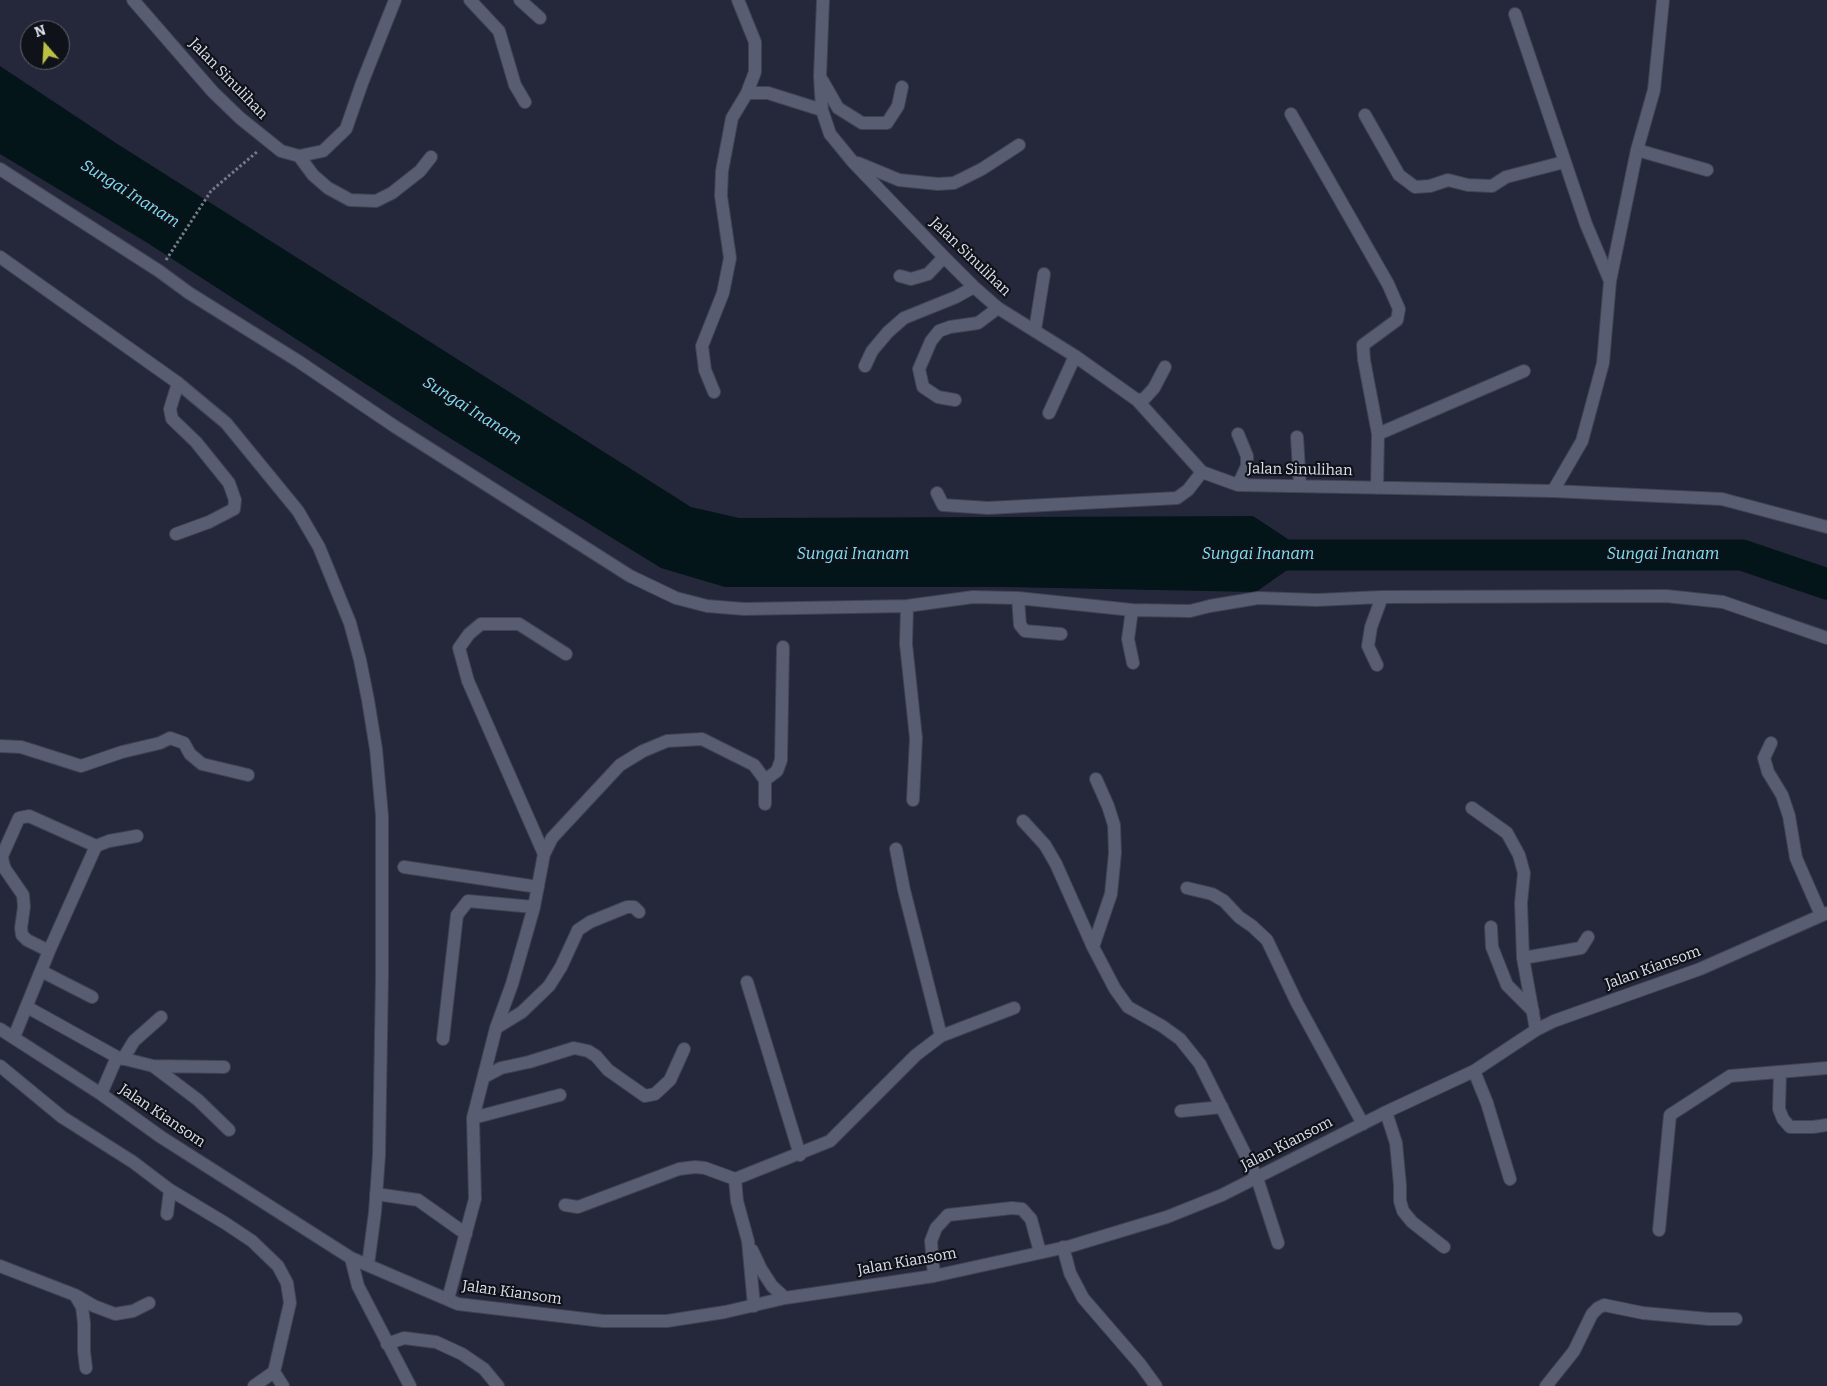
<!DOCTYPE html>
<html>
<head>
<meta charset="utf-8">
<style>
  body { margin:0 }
  #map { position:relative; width:1827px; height:1386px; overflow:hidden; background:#25283a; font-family:Bitter,serif }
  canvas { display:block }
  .north { position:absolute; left:20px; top:20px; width:50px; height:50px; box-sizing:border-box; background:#10121a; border:1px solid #62646e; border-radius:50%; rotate:341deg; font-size:14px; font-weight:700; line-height:20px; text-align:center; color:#dee0ec }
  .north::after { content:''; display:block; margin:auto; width:18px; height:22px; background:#bbc045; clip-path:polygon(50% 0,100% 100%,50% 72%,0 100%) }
</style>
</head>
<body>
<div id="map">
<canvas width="1827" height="1386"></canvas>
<div class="north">N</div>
</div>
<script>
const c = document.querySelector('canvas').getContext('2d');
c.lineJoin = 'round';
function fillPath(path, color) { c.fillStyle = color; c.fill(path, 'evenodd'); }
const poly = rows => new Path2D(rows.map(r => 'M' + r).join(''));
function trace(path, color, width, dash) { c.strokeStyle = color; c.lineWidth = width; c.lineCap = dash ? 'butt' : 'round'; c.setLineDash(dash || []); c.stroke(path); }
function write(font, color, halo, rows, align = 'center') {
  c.font = font + ' Bitter,serif'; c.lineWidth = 4.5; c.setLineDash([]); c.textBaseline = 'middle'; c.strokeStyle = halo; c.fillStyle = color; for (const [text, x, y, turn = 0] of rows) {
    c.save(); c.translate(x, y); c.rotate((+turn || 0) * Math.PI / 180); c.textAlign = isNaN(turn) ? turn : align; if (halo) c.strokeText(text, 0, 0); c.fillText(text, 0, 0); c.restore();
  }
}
const water = poly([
  [0,66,119,145,691,507,739,518,1253,516,1300,547,1300,561,1256,592,1005,587,725,587,661,568,440,432,146,242,0,154]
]);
const river = poly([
  [1258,555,1742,555,1827,584]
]);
const path = poly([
  [166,260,211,191,258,151]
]);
const minor = poly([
  [133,0,213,92,240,118,281,151,299,156,323,151,346,129,362,83,395,0],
  [470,0,499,31,515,85,525,102],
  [520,0,540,18],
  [738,0,755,42,755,72,747,93],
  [823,0,820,76,822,110,830,134,853,162,944,257,974,287,998,308,1075,356,1137,400,1202,472,1238,485,1553,491,1722,499,1827,527],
  [1515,14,1586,224,1610,281],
  [822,80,838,108,862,123,887,123,898,106,902,87],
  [1291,114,1388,284,1399,309,1397,320,1363,345,1364,360,1378,434,1377,488],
  [1365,115,1399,175,1415,187,1430,186,1448,180,1468,185,1492,186,1506,177,1564,162],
  [1637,150,1707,170],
  [299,156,313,175,328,188,350,200,376,201,392,193,420,171,431,157],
  [858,163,899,180,938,184,954,183,982,169,1019,145],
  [0,169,159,271,189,293,298,361,394,426,630,576,676,598,707,606,744,609,907,606,973,597,1018,598,1132,610,1190,611,1210,606,1258,598,1317,600,1382,597,1666,596,1723,602,1827,638],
  [0,257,178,383,226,423,298,511,319,547,350,623,360,660,368,700,376,749,382,816,382,976,379,1155,375,1212,368,1265],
  [900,276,911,279,928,274,944,257],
  [1035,330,1044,274],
  [865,366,872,351,888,332,904,318,956,297,974,287],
  [714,392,705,370,702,346,723,293,730,258,721,196,722,171,732,118,747,93,768,93,822,110],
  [955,400,938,397,923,387,919,369,931,341,939,331,950,327,978,323,998,308],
  [1137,400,1144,399,1154,388,1165,367],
  [1049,413,1075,356],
  [1378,434,1524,371],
  [1297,437,1300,486],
  [1238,485,1247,466,1247,456,1238,434],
  [1553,491,1582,441,1603,363,1610,281,1637,150,1654,90,1663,0],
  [937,493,943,505,988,508,1177,498,1188,490,1202,472],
  [176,534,209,522,234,509,235,500,229,483,196,442,172,419,170,409,178,383],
  [1018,598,1020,625,1025,631,1061,634],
  [907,606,906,644,916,738,913,800],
  [1132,610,1128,639,1133,663],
  [1377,665,1368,646,1371,627,1382,597],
  [1771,743,1764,758,1768,772,1782,795,1789,816,1796,858,1821,915],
  [0,746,21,747,81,766,122,752,160,743,170,738,184,743,190,754,202,764,248,775],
  [765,780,777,771,781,760,783,647],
  [1472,808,1507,833,1519,855,1524,873,1521,903,1523,958,1536,1030],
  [1023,821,1045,845,1056,864,1093,947,1115,989,1128,1007,1162,1026,1180,1039,1200,1064,1257,1178,1278,1243],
  [896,849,904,890,941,1036],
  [544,854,468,681,459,648,469,634,481,624,519,624,566,654],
  [404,867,538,887],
  [1187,888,1212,894,1224,901,1239,917,1252,926,1267,940,1297,1003,1363,1124],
  [1491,927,1492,947,1507,985,1533,1011],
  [1093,947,1111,894,1115,853,1114,825,1108,806,1096,779],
  [49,951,27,940,22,935,21,928,24,907,23,895,5,869,3,863,2,856,19,818,29,816,96,846],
  [1523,958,1581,948,1588,937],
  [41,971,92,997],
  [747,982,800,1155],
  [27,1007,117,1057],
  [496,1028,522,1012,549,986,561,967,578,930,590,922,627,907,634,907,639,912],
  [0,1029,101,1094,161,1137,351,1258,458,1304,603,1321,667,1321,725,1312,785,1298,934,1276,1071,1246,1167,1217,1222,1195,1386,1112,1474,1071,1536,1030,1554,1021,1700,969,1827,913],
  [14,1037,49,951,96,846,109,841,137,836],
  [443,1039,457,915,468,901,534,907],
  [123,1059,134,1041,161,1017],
  [0,1066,62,1117,133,1162,170,1190,225,1223,252,1241,278,1266,287,1283,290,1303,274,1372,283,1386],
  [153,1066,198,1100,229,1130],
  [1474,1071,1487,1103,1510,1179],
  [1780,1072,1779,1109,1783,1119,1790,1127,1813,1127,1827,1125],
  [484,1077,501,1068,529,1062,574,1048,588,1051,596,1056,608,1070,645,1096,655,1094,670,1080,684,1049],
  [101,1094,117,1057,153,1066,224,1067],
  [1181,1111,1222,1107],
  [1386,1112,1396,1143,1400,1185,1400,1201,1403,1211,1412,1222,1444,1247],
  [473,1118,560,1095],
  [376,1194,418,1200,466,1234],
  [565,1205,578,1207,679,1169,695,1167,705,1168,735,1179],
  [167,1214,170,1190],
  [1659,1230,1670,1115,1730,1076,1827,1068],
  [1063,1247,1070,1273,1083,1298,1140,1364,1156,1386],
  [752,1250,761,1269,772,1286,785,1298],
  [351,1258,358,1286,410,1386],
  [0,1266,75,1295,94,1306,115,1314,133,1311,149,1303],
  [934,1276,931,1241,936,1228,948,1215,1012,1208,1022,1209,1031,1219,1040,1252],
  [75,1295,82,1307,84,1323,84,1351,86,1368],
  [448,1299,475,1199,473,1118,496,1028,512,984,534,907,544,854,552,838,620,765,643,751,667,741,702,739,754,765,765,780,765,804],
  [754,1306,748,1241,737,1201,735,1179,830,1141,916,1055,941,1036,1014,1008],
  [387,1344,404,1338,436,1342,462,1354,484,1369,498,1386],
  [254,1386,274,1372],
  [1546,1386,1574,1351,1592,1314,1598,1308,1604,1305,1643,1313,1709,1319,1736,1319]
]);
const streetNames = [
  ["Jalan Sinulihan",228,79,46],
  ["Jalan Sinulihan",970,257,44],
  ["Jalan Sinulihan",1300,470,1],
  ["Jalan Kiansom",1653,968,-20],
  ["Jalan Kiansom",162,1116,34],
  ["Jalan Kiansom",1287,1144,-27],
  ["Jalan Kiansom",907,1262,-10],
  ["Jalan Kiansom",512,1293,8]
];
const waterNames = [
  ["Sungai Inanam",130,194,32],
  ["Sungai Inanam",472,411,32],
  ["Sungai Inanam",853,555],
  ["Sungai Inanam",1258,555],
  ["Sungai Inanam",1663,555]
];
fillPath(water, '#041519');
trace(river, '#041519', 31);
trace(minor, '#414252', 14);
trace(path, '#787a8a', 3, [2.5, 2.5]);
trace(minor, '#595d71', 12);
write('15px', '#dee0ec', '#10121a', streetNames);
write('italic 16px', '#81e1f4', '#10121a', waterNames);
</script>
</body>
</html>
